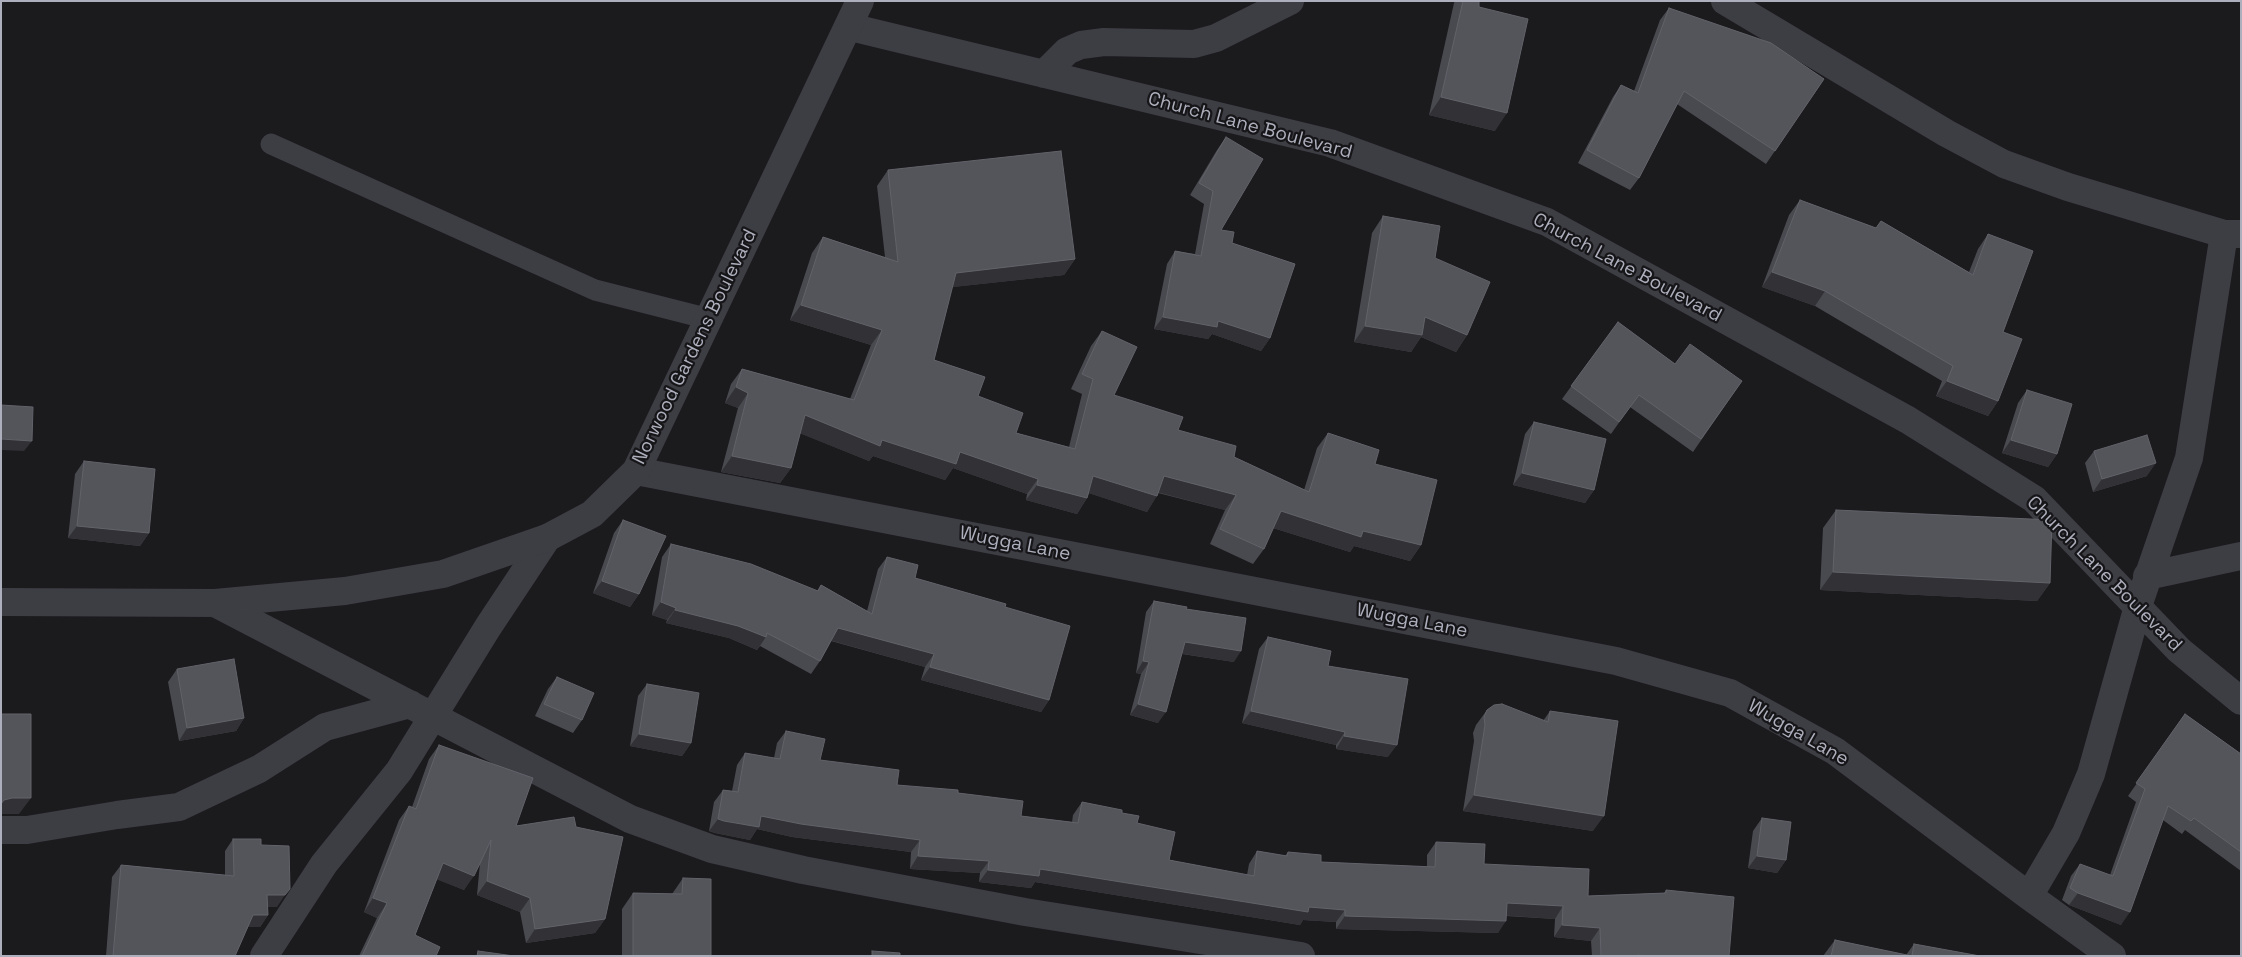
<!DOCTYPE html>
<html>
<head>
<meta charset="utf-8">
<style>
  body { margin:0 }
  #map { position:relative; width:2242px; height:957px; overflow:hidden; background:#1b1a1d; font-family:"Space Grotesk",sans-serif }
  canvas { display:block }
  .frame { position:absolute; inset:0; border:2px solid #adafbc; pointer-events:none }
</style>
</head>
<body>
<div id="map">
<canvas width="2242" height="957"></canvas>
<div class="frame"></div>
</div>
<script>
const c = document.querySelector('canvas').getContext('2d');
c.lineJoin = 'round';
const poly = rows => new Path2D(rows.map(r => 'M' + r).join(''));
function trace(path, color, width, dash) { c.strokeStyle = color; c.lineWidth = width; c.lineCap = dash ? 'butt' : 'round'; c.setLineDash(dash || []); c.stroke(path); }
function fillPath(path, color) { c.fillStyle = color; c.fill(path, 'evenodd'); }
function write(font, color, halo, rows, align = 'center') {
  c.font = font + ' "Space Grotesk",sans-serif'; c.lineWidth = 4.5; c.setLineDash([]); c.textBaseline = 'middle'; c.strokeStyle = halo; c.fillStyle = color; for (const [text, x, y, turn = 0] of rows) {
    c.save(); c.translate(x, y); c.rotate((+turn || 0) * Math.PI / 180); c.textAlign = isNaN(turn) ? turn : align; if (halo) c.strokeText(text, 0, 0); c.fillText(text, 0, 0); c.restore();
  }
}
const service = poly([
  [271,144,595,290,709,319]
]);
const minor = poly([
  [1725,1,1946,133,2004,164,2068,187,2224,234,2241,234],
  [850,27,1330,143,1547,222,1908,420,2034,499,2179,650,2241,701],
  [1044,74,1067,51,1081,45,1104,42,1194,44,1216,38,1290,1],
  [636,471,1616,661,1730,693,1835,751,2029,896,2112,956],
  [2147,576,2241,556],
  [215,603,630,819,712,849,803,870,1025,912,1301,956],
  [1,830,27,830,117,815,179,807,259,769,325,727,410,704],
  [2029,896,2066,833,2091,774,2138,606,2189,458,2224,234],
  [264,956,324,864,399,771,488,627,547,538]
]);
const tertiary = poly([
  [1,602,215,603,345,591,443,574,547,538,592,514,636,471,860,1]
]);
const wall = poly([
  [1455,1,1479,1,1479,7,1495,131,1429,115,1454,3],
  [1669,8,1824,79,1766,164,1677,104,1639,178,1630,190,1578,163,1613,97,1621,85,1634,91,1660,20],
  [1226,137,1221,230,1232,243,1270,338,1261,351,1212,334,1208,339,1154,329,1167,264,1175,251,1195,254,1204,204,1190,195,1217,150],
  [888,170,1075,259,1064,275,952,287,934,360,978,396,1016,433,1069,447,1082,394,1071,389,1091,346,1102,331,1114,395,1178,430,1304,490,1317,448,1328,433,1375,464,1421,545,1410,561,1354,546,1350,552,1273,528,1264,549,1253,564,1210,544,1225,510,1158,493,1147,512,1089,493,1087,498,1077,514,1026,500,1027,494,953,468,945,480,873,456,869,461,800,433,791,468,780,483,721,472,738,408,725,403,731,384,742,369,850,399,871,345,790,320,812,253,823,237,885,257,877,186],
  [1800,200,1876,228,1881,221,1969,272,1978,249,1988,234,2003,332,1998,401,1988,416,1936,396,1942,381,1815,306,1762,287,1789,215],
  [1383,216,1435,258,1467,335,1456,352,1421,337,1411,352,1354,342,1372,233],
  [1618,322,1675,364,1742,381,1693,452,1630,407,1611,434,1562,399],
  [2027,390,2057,454,2048,467,2002,453,2018,403],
  [1534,422,1594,490,1585,503,1513,485,1525,434],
  [2094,451,2147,476,2093,492,2085,463],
  [84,461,149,533,140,546,68,538,75,474],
  [1836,510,2050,583,2037,601,1820,590,1823,528],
  [623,520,639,594,630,607,593,593,614,533],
  [671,544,817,591,821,585,867,611,878,569,887,557,915,578,1005,607,1049,700,1041,712,921,680,925,667,831,641,820,661,811,674,760,646,757,650,729,638,666,623,667,620,652,615,662,557],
  [1154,601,1186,609,1234,662,1182,654,1158,723,1130,715,1141,674,1136,673,1146,612],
  [1268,637,1328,666,1388,757,1336,749,1336,745,1242,723,1259,649],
  [177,669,244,718,236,731,179,741,168,682],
  [557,677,582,720,573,733,535,716,548,689],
  [647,684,691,743,682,756,630,746,638,696],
  [1487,710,1543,721,1550,711,1593,831,1463,811,1474,741,1473,733,1476,725],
  [2185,714,2241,754,2241,871,2185,830,2182,834,2163,820,2121,925,2069,905,2062,900,2071,876,2080,864,2110,875,2136,802,2128,796],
  [786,731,820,760,897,785,958,793,1021,816,1072,822,1073,815,1082,802,1122,813,1137,823,1169,860,1247,875,1249,864,1257,851,1285,856,1288,852,1321,862,1427,867,1427,855,1436,842,1484,864,1588,896,1664,893,1666,890,1729,956,1592,956,1591,941,1554,937,1555,919,1506,916,1498,933,1336,929,1336,922,1303,920,1300,925,1035,882,1031,888,979,882,980,873,910,869,911,852,792,837,757,829,750,840,715,833,709,831,714,802,723,790,732,791,737,765,745,753,774,758,777,743],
  [439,745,516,826,576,827,605,919,595,933,526,943,520,912,477,895,480,863,464,890,437,879,415,935,436,956,359,956,377,918,364,912,399,820,409,806,412,807,429,759],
  [1762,818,1786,860,1777,873,1748,868,1753,831],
  [233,839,261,845,277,907,268,907,268,915,260,927,248,927,235,956,106,956,112,877,121,865,225,875,225,851],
  [683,878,711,956,622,956,622,909,633,893,672,894],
  [1835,940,1906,955,1914,944,1980,956,1823,956]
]);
const shadedWall = poly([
  [1441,97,1507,113,1495,131,1429,115],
  [1075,259,1064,275,945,288,956,273],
  [1772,272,1825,291,1815,306,1762,287],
  [801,305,882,330,871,345,790,320],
  [1163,317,1218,321,1270,338,1261,351,1212,334,1208,339,1154,329],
  [1425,317,1467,335,1456,352,1421,337,1411,352,1354,342,1365,326],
  [1947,381,1998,401,1988,416,1936,396],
  [736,387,748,393,738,408,725,403],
  [805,415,882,440,960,452,1038,479,1027,494,953,468,945,480,873,456,869,461,794,431],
  [1,439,32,441,24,451,1,450],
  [2011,440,2057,454,2048,467,2002,453],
  [732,456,791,468,780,483,721,472],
  [2156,463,2147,476,2093,492,2102,479],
  [1522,473,1594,490,1585,503,1513,485],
  [1093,476,1157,496,1147,512,1082,491],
  [1164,476,1236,495,1225,510,1153,491],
  [1037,485,1087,498,1077,514,1026,500],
  [1281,511,1363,531,1421,545,1410,561,1354,546,1350,552,1270,527],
  [77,526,149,533,140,546,68,538],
  [1833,572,2050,583,2037,601,1820,590],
  [602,581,639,594,630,607,593,593],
  [661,602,676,608,667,620,652,615],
  [675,610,738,626,766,637,757,650,729,638,666,623],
  [838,628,934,654,925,667,829,640],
  [1185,642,1241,651,1234,662,1177,653],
  [1143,661,1149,662,1141,674,1136,673],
  [930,667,1049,700,1041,712,921,680],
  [1138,704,1166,712,1158,723,1130,715],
  [1251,711,1345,732,1336,745,1242,723],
  [244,718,236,731,179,741,187,728],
  [639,734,691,743,682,756,630,746],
  [1344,736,1397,745,1388,757,1336,749],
  [1474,795,1604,816,1593,831,1463,811],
  [12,798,31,798,19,814,1,814,1,804,4,800],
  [761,816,920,840,911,852,792,837,757,829,750,840,715,833,709,831,718,819],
  [918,856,989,861,980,873,910,869],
  [1757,856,1786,860,1777,873,1748,868],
  [443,863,474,876,464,890,433,878],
  [1040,869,1309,907,1345,910,1336,922,1303,920,1300,925,1035,882,1031,888,979,882,988,870],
  [487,881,530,898,520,912,477,895],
  [2078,893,2130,912,2121,925,2069,905],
  [267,895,285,895,277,907,259,907],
  [373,898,387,903,377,918,364,912],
  [1507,903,1563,906,1555,919,1498,915],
  [253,915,268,915,260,927,245,927],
  [1345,916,1506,921,1498,933,1336,929],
  [605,919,595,933,526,943,535,929],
  [1562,925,1600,928,1591,941,1554,937]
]);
const building = poly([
  [1463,1,1479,1,1479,7,1528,19,1507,113,1441,97,1463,1],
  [1669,8,1771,43,1824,79,1775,151,1684,91,1639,178,1587,150,1621,85,1638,93,1669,8],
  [1226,137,1263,159,1221,230,1234,232,1232,243,1295,264,1270,338,1218,321,1217,327,1163,317,1175,251,1201,256,1213,191,1199,183,1226,137],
  [1061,151,1075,259,956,273,934,360,985,377,978,396,1023,413,1016,433,1075,449,1093,379,1082,374,1102,331,1137,347,1114,395,1183,417,1178,430,1236,446,1234,457,1309,492,1328,433,1379,450,1375,464,1437,480,1421,545,1363,531,1361,537,1281,511,1264,549,1220,529,1236,495,1164,476,1157,496,1093,476,1087,498,1037,485,1038,479,960,452,956,464,882,440,880,446,805,415,791,468,732,456,748,393,736,387,742,369,854,400,882,330,801,305,823,237,898,262,888,170,1061,151],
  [1800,200,1876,228,1881,221,1973,275,1988,234,2033,251,2003,332,2022,339,1998,401,1947,381,1953,366,1825,291,1772,272,1800,200],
  [1383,216,1440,226,1435,258,1490,282,1467,335,1425,317,1422,335,1365,326,1383,216],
  [1618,322,1675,364,1690,344,1742,381,1701,439,1639,395,1619,422,1571,386,1618,322],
  [2027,390,2072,404,2057,454,2011,440,2027,390],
  [1,405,33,407,32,441,1,439,1,405],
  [1534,422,1606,439,1594,490,1522,473,1534,422],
  [2147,435,2156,463,2102,479,2094,451,2147,435],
  [84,461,155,469,149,533,77,526,84,461],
  [1836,510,2052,520,2050,583,1833,572,1836,510],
  [623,520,666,536,639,594,602,581,623,520],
  [671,544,751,564,818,591,821,585,872,614,887,557,918,565,915,578,1006,604,1005,607,1070,626,1049,700,930,667,934,654,838,628,820,661,767,633,766,637,738,626,675,610,676,608,661,602,671,544],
  [1154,601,1187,607,1186,609,1246,618,1241,651,1185,642,1166,712,1138,704,1149,662,1143,661,1154,601],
  [1268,637,1331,651,1328,666,1408,679,1397,745,1344,736,1345,732,1251,711,1268,637],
  [234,659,244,718,187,728,177,669,234,659],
  [557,677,594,693,582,720,544,704,557,677],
  [647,684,699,693,691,743,639,734,647,684],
  [1502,704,1548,722,1550,711,1618,721,1604,816,1474,795,1485,725,1484,717,1487,710,1494,705,1502,704],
  [1,714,31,714,31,798,12,798,4,800,1,804,1,714],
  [2185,714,2241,754,2241,852,2194,818,2191,821,2168,806,2130,912,2078,893,2070,888,2080,864,2113,876,2145,789,2136,783,2185,714],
  [786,731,825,739,820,760,899,770,897,785,958,790,958,793,1023,801,1021,816,1078,823,1082,802,1122,810,1122,813,1139,816,1137,823,1175,832,1169,860,1254,876,1257,851,1287,856,1288,852,1321,855,1321,862,1435,867,1436,842,1485,844,1484,864,1589,869,1588,896,1666,893,1666,890,1734,897,1729,956,1648,956,1637,955,1637,956,1601,956,1600,928,1562,925,1563,906,1507,903,1506,921,1345,916,1345,910,1309,907,1308,912,1040,869,1039,876,988,870,989,861,918,856,920,840,801,824,761,816,759,827,724,821,718,819,723,790,738,792,745,753,780,759,786,731],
  [439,745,533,778,516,826,574,817,576,827,623,837,605,919,535,929,530,898,487,881,491,840,474,876,443,863,415,935,440,947,436,956,362,956,387,903,373,898,409,806,416,809,439,745],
  [1762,818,1791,822,1786,860,1757,856,1762,818],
  [233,839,261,839,261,845,289,846,290,889,285,895,267,895,268,915,253,915,235,956,113,956,121,865,234,876,233,839],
  [683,878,711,879,711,956,633,956,633,893,682,894,683,878],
  [1835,940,1912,956,1831,956,1835,940],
  [1914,944,1980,956,1912,956,1914,944],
  [478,951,514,956,477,956,478,951],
  [872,951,900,953,900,956,872,956,872,951]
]);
const streetNames = [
  ["Church Lane Boulevard",1250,126,15],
  ["Church Lane Boulevard",1627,268,28],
  ["Norwood Gardens Boulevard",695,347,-64],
  ["Wugga Lane",1015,544,11],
  ["Church Lane Boulevard",2104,574,45],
  ["Wugga Lane",1412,621,11],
  ["Wugga Lane",1798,733,30]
];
trace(service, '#3d3d44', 21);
trace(minor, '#3d3d44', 28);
trace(tertiary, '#3d3d44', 28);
fillPath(wall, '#494a4f');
fillPath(shadedWall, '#323236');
fillPath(building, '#54555b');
trace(building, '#62636a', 1);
write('19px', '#adafbc', '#161518', streetNames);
</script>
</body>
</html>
